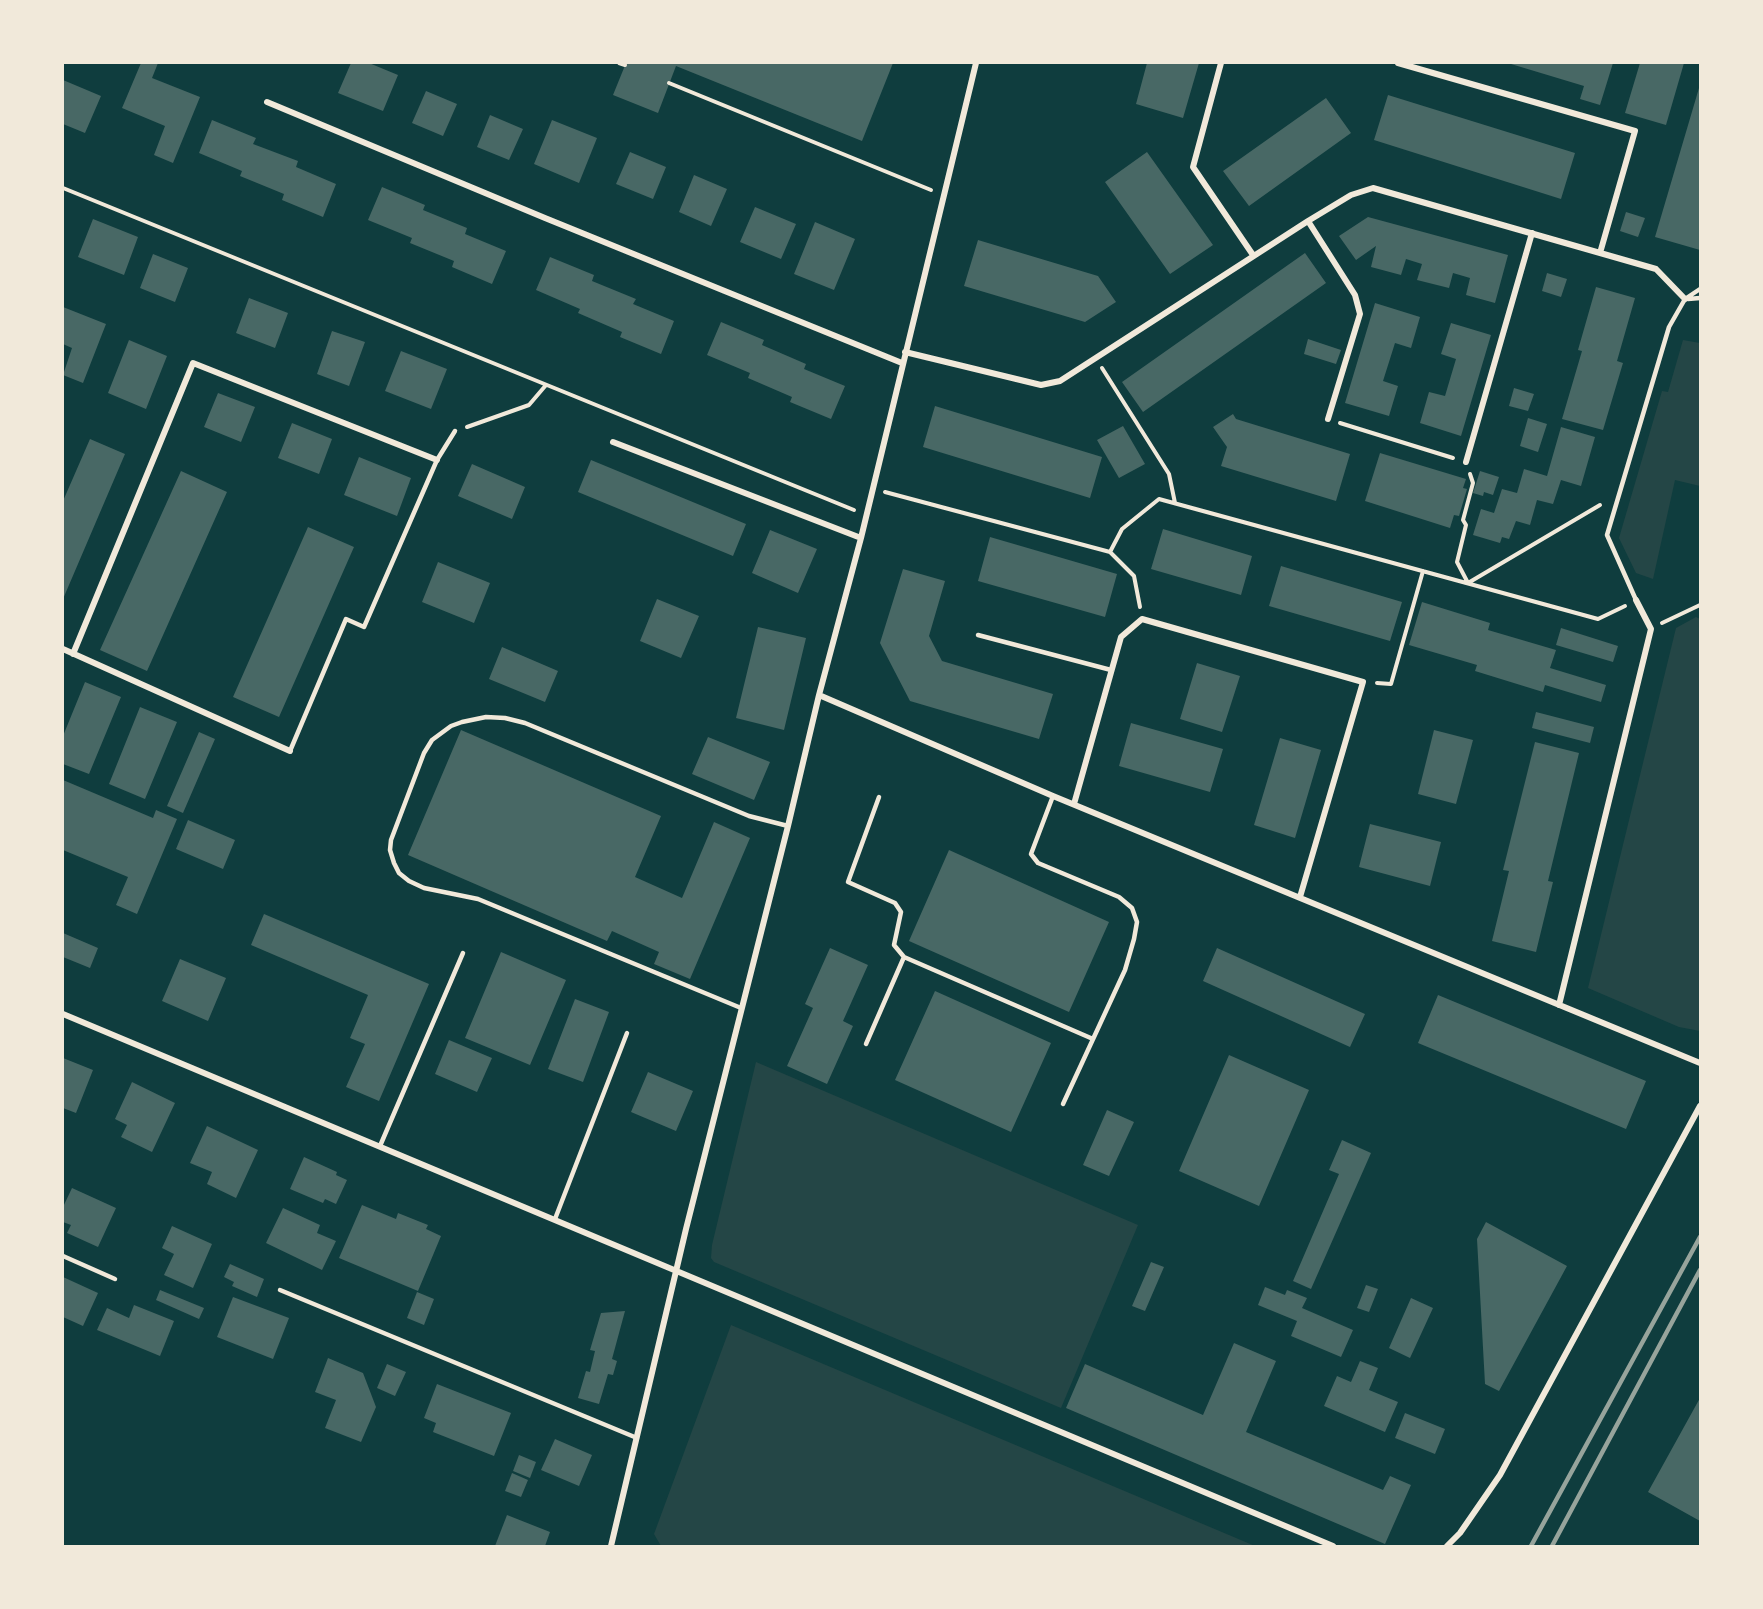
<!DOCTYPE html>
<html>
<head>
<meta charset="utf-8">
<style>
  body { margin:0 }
  #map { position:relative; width:1763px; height:1609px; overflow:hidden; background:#0f3d3e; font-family:"Fira Sans Condensed",sans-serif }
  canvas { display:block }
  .frame { position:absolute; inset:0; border:64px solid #f1e9da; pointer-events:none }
</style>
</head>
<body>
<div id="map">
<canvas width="1763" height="1609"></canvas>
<div class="frame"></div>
</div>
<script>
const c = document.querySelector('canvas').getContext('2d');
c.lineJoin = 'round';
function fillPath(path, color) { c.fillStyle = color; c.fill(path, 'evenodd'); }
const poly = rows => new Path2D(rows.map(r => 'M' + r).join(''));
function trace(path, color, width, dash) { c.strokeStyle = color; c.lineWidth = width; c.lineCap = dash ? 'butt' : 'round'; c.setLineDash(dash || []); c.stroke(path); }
const green = poly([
  [1683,340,1700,343,1700,486,1675,480,1653,579,1636,573,1619,538,1662,391,1668,392],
  [1696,617,1700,619,1700,1031,1679,1027,1588,988,1676,628],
  [756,1062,1138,1225,1061,1408,714,1262,711,1258,712,1245],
  [731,1325,1255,1546,661,1546,654,1534]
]);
const building = poly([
  [141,63,158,63,152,78,200,97,173,163,154,155,165,126,122,108],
  [351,63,369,63,398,75,383,111,338,93],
  [626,63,893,63,862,141,676,66,658,113,613,95],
  [1147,63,1199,63,1183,118,1136,104],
  [1613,63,1600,105,1580,99,1584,86,1511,64],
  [1640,63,1684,63,1666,125,1625,113],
  [63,80,101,96,85,133,63,124],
  [1699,88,1700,89,1700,250,1655,237],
  [426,91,457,104,443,136,412,123],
  [1388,95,1575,153,1561,199,1374,140],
  [1326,98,1351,133,1249,206,1223,171],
  [490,115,523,129,509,160,477,147],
  [212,120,256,138,253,144,298,161,296,167,336,184,323,217,282,200,284,194,240,176,242,171,199,153],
  [552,120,597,138,579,183,534,164],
  [630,152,666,167,653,199,616,184],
  [1147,152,1213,245,1170,274,1105,182],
  [694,175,727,189,711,226,679,212],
  [382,187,425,205,423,210,467,228,465,234,506,251,492,284,452,267,454,261,410,243,412,238,368,220],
  [755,207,796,224,781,259,740,242],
  [1626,212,1645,218,1638,237,1620,231],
  [1368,217,1508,255,1495,303,1466,295,1470,278,1453,273,1449,288,1417,280,1422,264,1406,259,1401,275,1371,267,1376,246,1356,260,1339,236],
  [93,219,138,237,124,275,78,257],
  [815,222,855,239,834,290,794,274],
  [978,240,1098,276,1116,302,1085,322,964,286],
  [1305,253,1326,283,1143,412,1122,382],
  [153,254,188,268,175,302,140,288],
  [550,257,594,275,592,281,636,299,633,304,674,321,661,354,620,337,622,332,578,313,580,309,536,290],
  [1547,273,1567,279,1561,297,1542,291],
  [1596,287,1635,298,1617,361,1623,363,1603,430,1562,419,1582,351,1578,350],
  [249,298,288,313,275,348,236,333],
  [1375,303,1420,317,1411,348,1395,343,1383,381,1398,386,1389,416,1345,403],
  [63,307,106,324,83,383,63,375,72,348,63,344],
  [721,322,764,340,762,345,806,364,804,369,845,386,831,419,790,402,792,397,748,378,750,373,707,355],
  [1451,323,1491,335,1461,436,1420,423,1429,392,1445,396,1456,359,1441,354],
  [332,331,365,342,349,386,317,374],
  [1308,339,1341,350,1336,364,1304,354],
  [129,340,167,356,146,409,108,393],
  [401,351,447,369,431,409,385,391],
  [1514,388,1534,394,1528,411,1509,406],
  [218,393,255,407,241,442,204,427],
  [935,406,1102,457,1090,498,923,447],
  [1233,414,1236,419,1350,454,1336,501,1221,466,1227,447,1213,427],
  [1528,418,1547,424,1538,452,1520,446],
  [292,423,332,439,319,474,278,458],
  [1123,426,1145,464,1119,478,1097,440],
  [1561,427,1595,437,1581,486,1561,480,1553,504,1537,500,1530,525,1516,521,1509,539,1502,537,1500,543,1473,535,1481,509,1494,513,1502,489,1517,493,1524,469,1547,476],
  [90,439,125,454,63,599,63,501],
  [1380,453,1466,479,1463,488,1467,489,1459,516,1454,515,1450,528,1365,501],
  [359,457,411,478,397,516,344,495],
  [591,460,746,524,733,556,578,492],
  [472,464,525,487,512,519,458,496],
  [181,471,227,492,147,671,100,650],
  [1480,471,1499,477,1493,495,1484,492,1483,496,1473,493],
  [308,527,354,547,279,717,233,697],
  [1163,529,1252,556,1241,595,1151,569],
  [770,530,817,549,798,593,752,573],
  [990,537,1117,574,1105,617,978,581],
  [438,562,490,583,474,623,422,602],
  [1281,566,1402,602,1390,641,1269,606],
  [903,569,945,581,929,636,942,661,1053,694,1039,739,910,701,880,643],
  [657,599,699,616,681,658,640,641],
  [1422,602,1490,623,1488,630,1556,650,1550,668,1606,685,1601,702,1545,685,1543,692,1475,671,1477,665,1409,645],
  [758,627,806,638,784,730,736,718],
  [1561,628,1618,646,1613,662,1556,645],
  [502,647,558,671,545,702,489,679],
  [1197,663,1240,676,1222,732,1180,719],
  [85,682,121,697,89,774,63,764,63,736],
  [140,707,177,722,145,799,109,784],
  [1536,712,1594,727,1590,743,1532,728],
  [1131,723,1223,749,1210,792,1119,766],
  [461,730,661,816,635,877,682,898,714,822,750,838,690,979,654,964,659,952,612,931,607,941,408,855],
  [1434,730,1473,740,1456,804,1418,794],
  [199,732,215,739,183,813,167,806],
  [708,737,770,762,754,800,692,774],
  [1280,738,1321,750,1295,838,1254,825],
  [1535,742,1579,753,1548,881,1553,882,1536,952,1492,941,1509,871,1503,870],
  [63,780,153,818,156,810,177,819,137,914,116,905,128,877,63,850],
  [188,820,235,840,223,869,176,849],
  [1370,824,1441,842,1430,886,1359,867],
  [949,850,1109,922,1069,1012,909,941],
  [264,914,429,984,379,1101,346,1087,365,1044,350,1038,368,995,251,945],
  [63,933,98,948,90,968,63,957],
  [830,948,868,965,843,1021,853,1026,827,1084,787,1066,813,1008,805,1004],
  [1217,948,1365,1014,1350,1047,1203,981],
  [501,952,566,980,530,1065,465,1038],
  [180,959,226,978,208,1021,162,1001],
  [935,991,1051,1043,1011,1132,895,1080],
  [1438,995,1646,1081,1626,1129,1418,1043],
  [575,999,609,1012,583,1082,548,1069],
  [449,1040,492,1058,477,1092,435,1074],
  [1229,1055,1309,1090,1259,1206,1179,1171],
  [63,1058,93,1070,76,1113,63,1108],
  [648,1072,693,1091,676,1131,631,1112],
  [132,1082,175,1103,152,1152,121,1137,127,1125,115,1119],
  [1107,1110,1134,1122,1109,1176,1083,1165],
  [207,1126,258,1150,236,1198,207,1184,212,1172,190,1163],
  [1342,1140,1371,1153,1311,1289,1293,1281,1339,1174,1329,1170],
  [304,1157,337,1172,336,1175,347,1180,336,1204,325,1199,323,1203,290,1189],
  [72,1188,116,1208,98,1247,67,1233,71,1225,63,1222,63,1207],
  [362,1205,396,1219,398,1213,428,1225,426,1229,441,1236,418,1291,339,1258],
  [283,1208,320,1225,317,1233,336,1241,322,1270,266,1243],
  [1486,1222,1567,1266,1499,1391,1485,1384,1477,1239],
  [172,1226,212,1244,193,1288,164,1275,174,1254,162,1248],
  [1151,1262,1164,1267,1145,1311,1132,1306],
  [230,1264,264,1279,257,1297,232,1286,234,1282,224,1277],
  [63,1277,98,1293,83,1326,63,1317],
  [1366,1285,1378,1289,1369,1312,1357,1308],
  [1265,1287,1285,1295,1287,1290,1307,1298,1302,1308,1353,1330,1341,1357,1291,1336,1297,1321,1258,1305],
  [160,1290,204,1308,199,1319,156,1300],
  [417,1292,434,1299,424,1325,407,1318],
  [233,1297,289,1318,273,1359,217,1337],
  [1411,1298,1433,1308,1410,1358,1389,1348],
  [134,1305,174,1321,160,1356,97,1330,107,1308,129,1318],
  [625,1311,612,1359,617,1361,613,1375,608,1374,599,1404,578,1398,586,1371,590,1372,595,1351,590,1350,601,1313],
  [1234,1343,1276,1361,1246,1432,1383,1490,1390,1476,1411,1485,1385,1544,1066,1408,1085,1364,1203,1415],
  [328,1358,363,1373,376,1407,361,1442,325,1428,336,1400,315,1392],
  [1360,1361,1378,1368,1369,1390,1398,1402,1385,1432,1324,1406,1337,1376,1351,1382],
  [387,1364,406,1372,395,1396,377,1388],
  [437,1384,511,1413,494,1456,433,1432,436,1423,424,1418],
  [1700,1398,1700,1521,1648,1492],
  [1405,1413,1445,1429,1435,1454,1395,1438],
  [555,1439,592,1455,579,1486,541,1470],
  [519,1455,536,1462,530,1478,513,1471],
  [512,1473,528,1480,521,1497,505,1491],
  [507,1515,550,1532,545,1546,495,1546]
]);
const path = poly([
  [619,63,625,65],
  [669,83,931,190],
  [63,188,854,510],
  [1102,368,1169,474,1175,503],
  [1340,423,1453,458],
  [467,427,529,405,546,385],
  [1470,474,1473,483,1463,520,1466,525,1457,562,1468,583,1600,505],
  [885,492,1110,552],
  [1110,552,1122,529,1159,499,1598,619,1625,606],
  [1110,552,1134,576,1140,607],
  [1662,623,1700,605],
  [1377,683,1391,684,1423,571]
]);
const service = poly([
  [1688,299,1700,298],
  [1636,600,1607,535,1669,327,1685,299,1700,289],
  [978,635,1111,670],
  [290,751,346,619,364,627,437,460,455,431],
  [1053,796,1031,854,1038,863,1119,897,1132,908,1137,922,1134,939,1125,970,1063,1104],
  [879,797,848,882,895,903,901,912,894,945,904,957,1093,1039],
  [741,1008,478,899,424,888,409,881,399,873,394,863,390,850,391,840,424,753,432,740,451,726,462,722,486,717,505,718,525,723,749,816,788,826],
  [866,1044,904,957],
  [380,1146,463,953],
  [555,1219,627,1033],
  [63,1256,115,1279],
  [280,1290,637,1438]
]);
const minor = poly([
  [1221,63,1193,167,1253,255],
  [1398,63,1635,131,1600,253],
  [267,102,545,218,902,363],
  [1308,221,1355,295,1360,314,1328,419],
  [905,352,1041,385,1060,381,1308,221,1351,195,1373,188,1656,269,1685,299],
  [613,442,861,538],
  [1466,462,1532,233],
  [63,649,290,751],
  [73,654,193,363,437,460],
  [819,695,1053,796,1700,1063],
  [1074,804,1121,637,1142,619,1363,682,1300,897],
  [1559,1005,1651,629,1636,600],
  [63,1014,1333,1546],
  [611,1546,686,1229,788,826,819,695,861,538,976,63],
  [1447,1546,1460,1533,1500,1475,1700,1106]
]);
const rail = poly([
  [1531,1546,1700,1237],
  [1552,1546,1700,1270]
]);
fillPath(green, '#244646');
fillPath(building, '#486865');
trace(path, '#f1e9da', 4);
trace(service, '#f1e9da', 4.5);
trace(minor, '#f1e9da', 6);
trace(rail, '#97a49c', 4.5);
</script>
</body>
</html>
